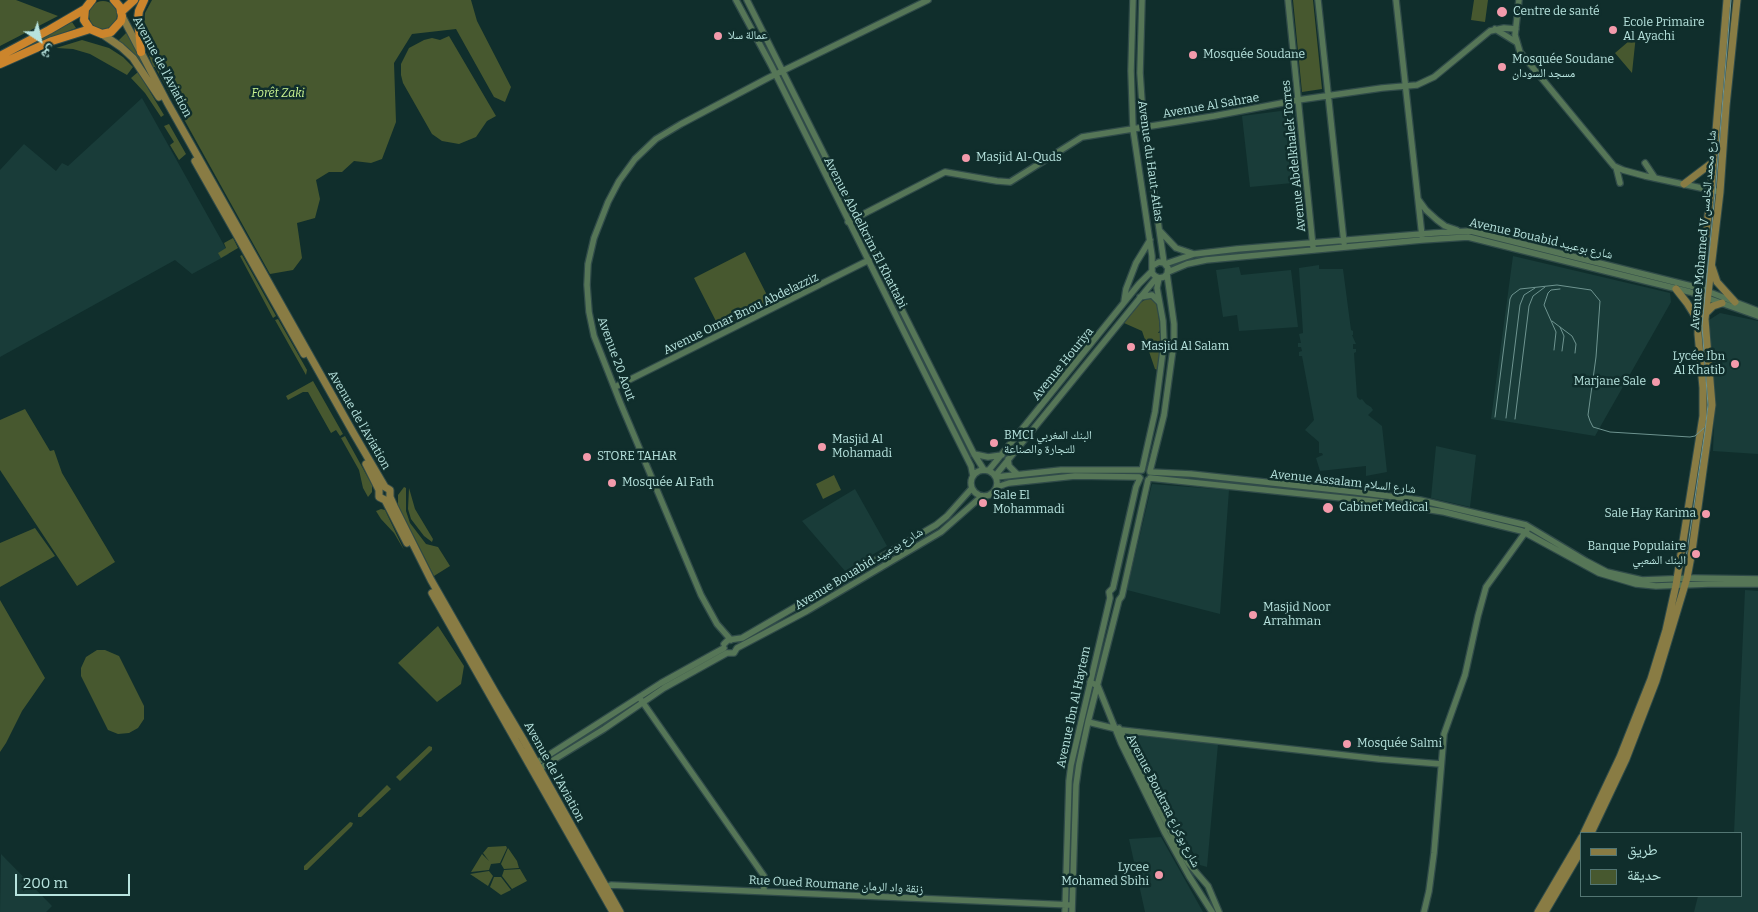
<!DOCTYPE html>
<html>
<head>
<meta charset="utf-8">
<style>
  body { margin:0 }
  #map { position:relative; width:1758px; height:912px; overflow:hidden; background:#102e2c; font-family:Bitter,"Noto Naskh Arabic",serif }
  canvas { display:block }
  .legend { position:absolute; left:1580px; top:832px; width:162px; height:65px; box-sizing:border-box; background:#102e2c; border:1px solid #537673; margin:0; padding:6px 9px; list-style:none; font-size:15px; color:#b7e3de }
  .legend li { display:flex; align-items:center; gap:10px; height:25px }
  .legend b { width:25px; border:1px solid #537673 }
  .north { position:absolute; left:15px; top:15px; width:50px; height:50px; -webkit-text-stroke:4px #102e2c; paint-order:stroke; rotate:145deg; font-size:14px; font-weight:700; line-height:20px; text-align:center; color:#b7e3de }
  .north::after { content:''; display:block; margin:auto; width:18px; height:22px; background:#b7e3de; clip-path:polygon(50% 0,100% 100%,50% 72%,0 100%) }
  .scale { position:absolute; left:15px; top:874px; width:115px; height:22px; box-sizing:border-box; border:2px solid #b7e3de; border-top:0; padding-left:6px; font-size:15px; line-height:18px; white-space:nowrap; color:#b7e3de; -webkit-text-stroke:4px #102e2c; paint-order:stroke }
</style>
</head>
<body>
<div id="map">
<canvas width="1758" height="912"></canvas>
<ul class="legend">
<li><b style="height:6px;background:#897c44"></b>طريق</li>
<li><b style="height:14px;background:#47582f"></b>حديقة</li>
</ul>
<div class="north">ش</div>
<div class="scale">200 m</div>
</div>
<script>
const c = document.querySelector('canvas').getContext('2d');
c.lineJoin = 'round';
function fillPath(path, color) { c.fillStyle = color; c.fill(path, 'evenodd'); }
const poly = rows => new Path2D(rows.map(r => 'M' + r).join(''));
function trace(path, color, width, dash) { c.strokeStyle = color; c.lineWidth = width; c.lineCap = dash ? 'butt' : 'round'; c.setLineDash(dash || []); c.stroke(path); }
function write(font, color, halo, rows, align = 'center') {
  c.font = font + ' Bitter,"Noto Naskh Arabic",serif'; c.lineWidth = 5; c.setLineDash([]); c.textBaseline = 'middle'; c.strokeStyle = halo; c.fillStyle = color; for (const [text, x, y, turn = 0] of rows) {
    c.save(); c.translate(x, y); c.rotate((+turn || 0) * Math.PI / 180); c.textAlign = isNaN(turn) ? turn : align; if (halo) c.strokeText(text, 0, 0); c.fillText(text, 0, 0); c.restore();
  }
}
const built = poly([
  [142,98,229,254,192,274,175,260,0,357,0,170,24,144,56,171,62,163,68,166],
  [1296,109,1303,182,1250,187,1242,116],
  [1513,256,1670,293,1671,302,1595,436,1491,419],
  [1319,265,1319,269,1343,269,1351,330,1353,331,1353,335,1352,335,1356,344,1353,344,1353,349,1356,349,1356,352,1354,353,1357,397,1360,400,1362,399,1366,404,1371,407,1373,410,1368,415,1382,426,1387,472,1366,476,1366,466,1320,471,1316,458,1323,455,1322,453,1319,453,1319,442,1305,430,1314,420,1302,356,1299,356,1299,352,1302,351,1301,347,1298,347,1298,343,1301,343,1299,334,1303,333,1299,268],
  [1239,267,1241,275,1291,270,1298,327,1239,331,1237,315,1223,317,1216,270],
  [1720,313,1758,321,1758,454,1713,451,1715,392,1709,320],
  [1436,446,1476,455,1470,507,1431,498],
  [1152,484,1229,490,1220,614,1127,590],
  [855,489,887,546,845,571,802,521],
  [1745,590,1758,591,1758,912,1694,912,1698,896,1742,896,1742,833,1734,833],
  [1128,735,1218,744,1207,867,1200,865],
  [1161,837,1203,912,1145,912,1129,839],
  [1,854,52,906,46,912,0,912]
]);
const green = poly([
  [0,0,16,0,58,16,0,46],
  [152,0,471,0,477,21,511,87,505,102,494,97,456,29,412,34,394,63,396,122,382,159,371,163,354,161,342,172,329,172,316,180,320,199,315,218,297,223,302,258,293,270,270,274,155,67,153,67,146,47,144,26,145,13],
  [1293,0,1313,0,1322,89,1302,92],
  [1474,0,1488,0,1485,22,1471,20],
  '89 15a14 14 0 1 1 28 0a14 14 0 1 1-28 0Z',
  [72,22,76,28,21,49,20,49],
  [127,32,152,79,151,80,136,57,118,41],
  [1636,35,1632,73,1615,53],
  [449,36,496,116,487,121,476,137,459,144,442,141,432,134,403,83,401,75,401,64,409,48,424,40,432,38,440,40],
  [82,40,109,48,123,57,133,67,127,75,90,54,73,49,56,48],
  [138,72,164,115,161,117,145,93,131,78],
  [169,124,186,154,179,160,170,145,174,142,164,126],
  [233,238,238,248,221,258,218,253,226,248,224,243],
  [745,252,771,303,720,329,694,278],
  [242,255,276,316,273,318,240,256],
  [1151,298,1155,300,1158,309,1160,330,1158,333,1161,333,1158,370,1155,369,1142,331,1124,323,1140,303,1146,299],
  [278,319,307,370,306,375,275,320],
  [313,381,343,434,340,436,336,430,331,433,308,392,303,392,288,400,286,396],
  [25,409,50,451,54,450,62,473,115,562,77,586,0,470,0,420],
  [345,436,372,485,372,492,368,497,363,488,359,470,341,438],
  [834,475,841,490,823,499,816,484],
  [404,487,406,488,406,511,410,523,426,544,438,547,450,566,434,576,398,505,398,495],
  [409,488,415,509,433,539,432,542,424,536,411,519,408,509],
  [381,509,385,510,404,550,394,533,381,519,376,511],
  [35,528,55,556,0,587,0,543],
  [0,600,45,678,22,711,6,743,0,752],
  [438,626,464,666,461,684,437,702,398,663],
  [97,650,105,650,119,656,144,706,144,719,138,728,129,733,118,734,108,730,81,676,81,668,86,657],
  [429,746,432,747,432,750,400,781,396,777],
  [387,785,391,789,361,817,358,817,358,814],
  [350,822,353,823,352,826,307,870,304,870,304,866],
  [488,847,506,846,507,848,500,863,491,864,489,870,471,872,482,854,489,861,483,853],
  [508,848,517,861,519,868,504,869,501,864],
  [520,869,527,881,512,889,502,876,504,870],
  [489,871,493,876,488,886,470,874],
  [494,877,501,877,511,890,501,895,490,887]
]);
const secondary = poly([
  [736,0,771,65,963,450,971,466,973,476],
  [747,0,974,454,984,470],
  [1133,0,1131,71,1133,129,1152,256,1152,273,1155,276,1159,278,1164,277,1167,274,1168,268,1164,263,1159,262,1154,265],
  [1142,0,1140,73,1143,117,1164,263],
  [1288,0,1313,247],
  [1318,0,1344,243],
  [1396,0,1422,236],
  [1519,0,1515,35,1520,52,1614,166,1623,170,1645,176,1720,192],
  [1495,29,1516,42],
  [1645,163,1655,178],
  [1616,167,1620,183],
  [1418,199,1426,210,1437,220,1445,226,1457,230],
  [848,222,945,172,997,181,1010,182,1082,137,1214,116,1298,100,1382,88,1417,85,1434,77,1490,31,1504,28,1516,29],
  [1160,231,1176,248,1194,254],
  [1165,264,1194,254,1237,249,1434,233,1471,231,1699,288,1758,311],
  [1168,272,1187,264,1206,260,1422,240,1468,237,1690,292,1758,316],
  [1140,297,1152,295,1159,302],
  [1124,302,1126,289,1136,263,1150,240],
  [615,387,869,260],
  [974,454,988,457,1002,455],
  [1008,459,1009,466,1017,474],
  '971 483a13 13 0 1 1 26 0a13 13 0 1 1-26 0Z',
  [989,470,1139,284,1152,271],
  [1142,470,1155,412,1164,343,1163,321,1157,288,1159,278],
  [1150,471,1164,415,1174,342,1174,324,1167,274],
  [1150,472,1191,474,1356,492,1420,500,1526,525,1586,561,1607,572,1642,580,1694,578,1758,579],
  [995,476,1157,277],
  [996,477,1061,470,1141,470],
  [1150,478,1381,502,1444,512,1522,531,1599,573,1636,584,1656,586,1708,584,1758,584],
  [997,487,1009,483,1075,476,1139,477],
  [731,640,717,624,701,595,620,402,594,336,589,312,587,285,588,264,594,238,608,202,619,181,635,159,656,139,681,124,768,78,928,0],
  [724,644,728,640,742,638,936,525,947,516,972,488],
  [727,653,734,653,737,648,807,611,941,532,982,496],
  [1090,682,1098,686,1121,743,1165,833,1189,876,1212,912],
  [639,697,764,876,764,891],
  [1088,722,1121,730,1379,759,1441,764],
  [1119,728,1177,844,1189,864,1208,886,1219,912],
  [533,765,661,683,724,648],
  [537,770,604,729,664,688,727,653],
  [602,888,611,885,1072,905],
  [1065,912,1069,781,1071,765,1110,598,1109,592,1113,588,1136,487,1140,478],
  [1072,912,1076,785,1079,764,1088,722,1119,600,1122,596,1148,480],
  [1424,912,1429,891,1434,853,1444,734,1465,675,1478,616,1486,587,1527,530]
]);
const primary = poly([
  [122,16,167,102,354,434,385,487,390,490,390,497,394,506,431,580,495,692,523,739,620,912],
  [102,34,121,47,133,58,159,97],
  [195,161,304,354],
  [1684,184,1713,162],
  [1712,267,1717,282,1735,302],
  [1676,289,1687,303,1697,319],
  [1706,313,1713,306,1722,303],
  [366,464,379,490,379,497,385,500,407,543],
  [432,593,613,912],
  [1584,833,1620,757,1651,679,1666,630,1676,585,1703,416,1703,388,1698,334,1699,295,1711,190,1727,0],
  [1591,833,1626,759,1656,681,1687,578,1692,551,1712,405,1705,319,1720,192,1726,106,1737,0],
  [1538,912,1582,837],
  [1545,912,1582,849]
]);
const highway = poly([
  [92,0,85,9,84,20,90,29,102,34,111,32,121,21,122,16,120,7,114,0],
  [121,12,134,0],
  [141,52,138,18,139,11,144,0],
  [0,56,49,30,85,9],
  [0,64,52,41,90,29]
]);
const tram = poly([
  [1552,321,1572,336,1576,344,1575,353],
  [1560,327,1564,336,1562,351],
  [1554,350,1556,332,1544,305,1548,293,1551,290,1560,289],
  [1495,417,1510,299,1512,295,1520,289,1557,285,1591,290,1600,301,1596,357,1588,415,1590,421,1593,427,1610,432,1690,437,1695,436,1704,428],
  [1506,418,1520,305,1524,295,1535,288],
  [1515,419,1529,306,1533,296,1545,287],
  [1686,558,1705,431,1708,405,1702,326,1716,183,1731,0]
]);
const markers = [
  [1502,12,6,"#f39aab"],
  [1613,30,5,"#f39aab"],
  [718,36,5,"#f39aab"],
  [1193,55,5,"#f39aab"],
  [1502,67,5,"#f39aab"],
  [966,158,5,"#f39aab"],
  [1131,347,5,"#f39aab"],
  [1735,364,5,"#f39aab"],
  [1656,382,5,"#f39aab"],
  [994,443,5,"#f39aab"],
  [822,447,5,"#f39aab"],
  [587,457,5,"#f39aab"],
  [612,483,5,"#f39aab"],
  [983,503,5,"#f39aab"],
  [1328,508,6,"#f39aab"],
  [1706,514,5,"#f39aab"],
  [1696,554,5,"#f39aab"],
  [1253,615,5,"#f39aab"],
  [1347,744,5,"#f39aab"],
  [1159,875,5,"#f39aab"]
];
const poiNames = [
  ["Centre de santé",1513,12],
  ["Ecole Primaire",1623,23],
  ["Al Ayachi",1623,37],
  ["عمالة سلا",728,36],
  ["Mosquée Soudane",1203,55],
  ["Mosquée Soudane",1512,60],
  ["مسجد السودان",1512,74],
  ["Masjid Al-Quds",976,158],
  ["Masjid Al Salam",1141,347],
  ["Lycée Ibn",1725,357,"right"],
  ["Al Khatib",1725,371,"right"],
  ["Marjane Sale",1646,382,"right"],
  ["BMCI البنك المغربي",1004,436],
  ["للتجارة والصناعة",1004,450],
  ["Masjid Al",832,440],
  ["Mohamadi",832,454],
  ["STORE TAHAR",597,457],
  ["Mosquée Al Fath",622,483],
  ["Sale El",993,496],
  ["Mohammadi",993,510],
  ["Cabinet Medical",1339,508],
  ["Sale Hay Karima",1696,514,"right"],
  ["Banque Populaire",1686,547,"right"],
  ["البنك الشعبي",1686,561,"right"],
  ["Masjid Noor",1263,608],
  ["Arrahman",1263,622],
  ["Mosquée Salmi",1357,744],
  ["Lycee",1149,868,"right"],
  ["Mohamed Sbihi",1149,882,"right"]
];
const streetNames = [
  ["Avenue de l'Aviation",162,67,62],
  ["Avenue Al Sahrae",1211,106,-10],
  ["Avenue Abdelkhalek Torres",1294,156,-96],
  ["Avenue du Haut-Atlas",1150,161,82],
  ["Avenue Mohamed V شارع محمد الخامس",1704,230,-85],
  ["Avenue Abdelkrim El Khattabi",865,233,63],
  ["Avenue Bouabid شارع بوعبيد",1541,239,13],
  ["Avenue Omar Bnou Abdelazziz",741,314,-26],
  ["Avenue 20 Aout",616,359,70],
  ["Avenue Houriya",1063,364,-51],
  ["Avenue de l'Aviation",359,420,60],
  ["Avenue Assalam شارع السلام",1343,482,6],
  ["Avenue Bouabid شارع بوعبيد",859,569,-31],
  ["Avenue Ibn Al Haytem",1074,707,-78],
  ["Avenue de l'Aviation",554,772,61],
  ["Avenue Boukraa شارع بوكراع",1163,801,63],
  ["Rue Oued Roumane زنقة واد الرمان",836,885,3]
];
const parkNames = [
  ["Forêt Zaki",278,94]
];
fillPath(built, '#193c39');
fillPath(green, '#47582f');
trace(secondary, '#304b49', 8);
trace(primary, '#304b49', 9);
trace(highway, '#304b49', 10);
trace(secondary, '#567657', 5.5);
trace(primary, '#897c44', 7);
trace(highway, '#cc852c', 8);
trace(tram, '#6e9490', 1);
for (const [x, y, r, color] of markers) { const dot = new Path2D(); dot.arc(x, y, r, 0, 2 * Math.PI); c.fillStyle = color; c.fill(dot); trace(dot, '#102e2c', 2); }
write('12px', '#b7e3de', '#102e2c', poiNames, 'left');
write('12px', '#b7e3de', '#102e2c', streetNames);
write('italic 12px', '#cbf592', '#102e2c', parkNames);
</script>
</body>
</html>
